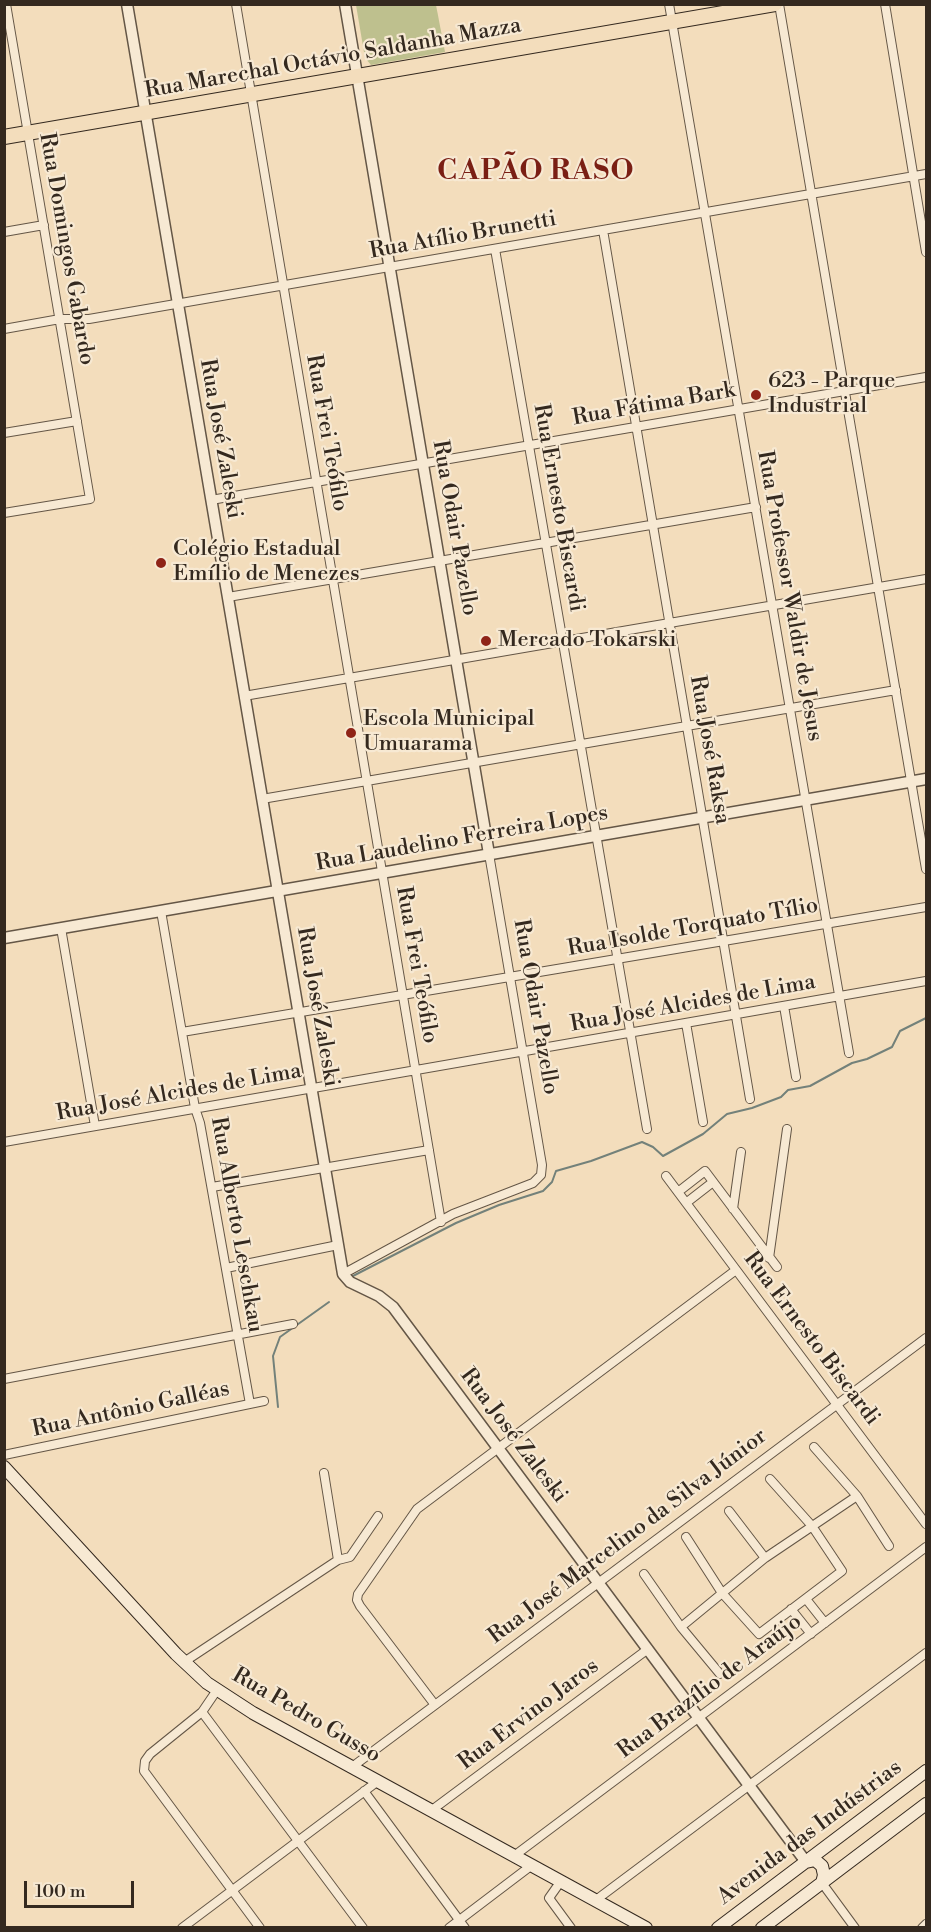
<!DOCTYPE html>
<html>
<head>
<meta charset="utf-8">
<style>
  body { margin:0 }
  #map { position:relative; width:931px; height:1932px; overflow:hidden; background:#f3ddbc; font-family:"Libre Bodoni",serif }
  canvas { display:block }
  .frame { position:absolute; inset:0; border:6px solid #34291f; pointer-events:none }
  .scale { position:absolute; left:24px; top:1881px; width:110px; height:27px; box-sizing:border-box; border:3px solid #34291f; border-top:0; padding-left:8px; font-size:18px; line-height:21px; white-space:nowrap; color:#34291f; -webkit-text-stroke:4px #f7e9d3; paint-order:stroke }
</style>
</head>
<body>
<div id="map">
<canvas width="931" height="1932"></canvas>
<div class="frame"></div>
<div class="scale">100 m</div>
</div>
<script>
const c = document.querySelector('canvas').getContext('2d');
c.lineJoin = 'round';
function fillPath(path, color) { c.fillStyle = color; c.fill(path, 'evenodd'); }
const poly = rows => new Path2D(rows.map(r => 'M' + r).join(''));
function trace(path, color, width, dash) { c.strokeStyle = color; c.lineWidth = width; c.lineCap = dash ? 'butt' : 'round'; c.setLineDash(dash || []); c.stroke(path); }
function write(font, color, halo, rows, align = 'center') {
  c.font = font + ' "Libre Bodoni",serif'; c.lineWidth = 4.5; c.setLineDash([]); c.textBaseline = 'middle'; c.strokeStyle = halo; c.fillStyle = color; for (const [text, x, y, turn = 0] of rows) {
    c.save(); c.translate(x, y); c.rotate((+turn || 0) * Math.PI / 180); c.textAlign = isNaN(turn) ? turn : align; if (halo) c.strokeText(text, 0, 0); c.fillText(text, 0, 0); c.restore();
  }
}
const green = poly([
  [356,5,436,5,445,52,371,65,365,58]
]);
const stream = poly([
  [349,1278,456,1223,499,1205,543,1191,552,1182,556,1171,591,1161,642,1142,653,1147,663,1156,703,1134,727,1114,752,1108,781,1097,788,1090,810,1086,852,1063,867,1059,892,1047,900,1031,926,1018],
  [278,1407,273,1356,280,1337,329,1302]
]);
const minor = poly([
  [236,4,441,1222],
  [669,4,849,1053],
  [779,4,926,869],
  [885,4,926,252],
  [603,230,750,1099],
  [4,232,44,225],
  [495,249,647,1129],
  [4,329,60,319,89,319,926,174],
  [4,433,77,421],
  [211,500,926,377],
  [4,513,90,499,6,4],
  [228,597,756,507],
  [244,696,926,579],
  [262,799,896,690],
  [161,911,195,1108,200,1123,250,1404],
  [61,928,95,1126],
  [784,1006,796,1077],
  [686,1023,703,1122],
  [182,1032,926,907],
  [4,1142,926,981],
  [666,1176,926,1524],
  [212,1187,429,1150],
  [678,1192,705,1171,777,1267],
  [686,1203,713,1182],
  [733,1209,741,1152],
  [769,1258,787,1129],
  [226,1268,338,1245],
  [343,1274,453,1214,533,1183,541,1175,542,1165,489,854],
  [4,1379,293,1324],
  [814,1447,857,1496,889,1546],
  [4,1455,264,1401],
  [324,1473,338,1560],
  [729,1511,765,1558],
  [686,1537,722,1593,759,1634,842,1571,812,1526,770,1479],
  [644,1574,681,1627,720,1674],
  [806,1599,825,1623],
  [791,1609,811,1634],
  [681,1627,765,1558,857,1496],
  [184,1662,338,1560,350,1557,378,1516],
  [217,1690,202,1712,150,1754,145,1761,144,1771,260,1928],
  [435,1705,360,1606,357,1600,358,1594,417,1509,736,1270],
  [202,1712,363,1928],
  [352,1767,926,1338],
  [364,1791,465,1928],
  [432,1810,648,1649],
  [514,1856,926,1547],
  [561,1881,549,1898,571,1928],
  [822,1883,855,1928],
  [596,1900,926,1653],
  [182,1928,378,1781],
  [449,1928,532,1865],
  [922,1928,926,1924]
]);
const tertiary = poly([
  [127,4,343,1274,350,1282,379,1296,393,1307,806,1862],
  [345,4,489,854],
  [4,938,926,779]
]);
const secondary = poly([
  [4,1467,176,1654,207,1683,253,1713,646,1928],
  [806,1862,815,1860,822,1866,824,1875,822,1883],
  [718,1928,926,1771],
  [762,1928,926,1804]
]);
const primary = poly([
  [4,137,775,4]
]);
const markers = [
  [756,395,6,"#8f2418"],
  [161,563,6,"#8f2418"],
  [486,641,6,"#8f2418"],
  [351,733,6,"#8f2418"]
];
const streetNames = [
  ["Rua Marechal Octávio Saldanha Mazza",333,59,-10],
  ["Rua Atílio Brunetti",463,236,-10],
  ["Rua Domingos Gabardo",66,249,80],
  ["Rua Fátima Bark",654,405,-10],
  ["Rua Frei Teófilo",326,433,80],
  ["Rua José Zaleski",220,439,80],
  ["Rua Ernesto Biscardi",558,508,80],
  ["Rua Odair Pazello",454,528,80],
  ["Rua Professor Waldir de Jesus",789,596,80],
  ["Rua José Raksa",709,750,80],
  ["Rua Laudelino Ferreira Lopes",462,839,-10],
  ["Rua Isolde Torquato Tílio",693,928,-10],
  ["Rua Frei Teófilo",416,965,80],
  ["Rua José Alcides de Lima",693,1004,-10],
  ["Rua José Zaleski",317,1007,80],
  ["Rua Odair Pazello",535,1007,80],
  ["Rua José Alcides de Lima",179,1093,-10],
  ["Rua Alberto Leschkau",236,1225,80],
  ["Rua Ernesto Biscardi",811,1339,53],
  ["Rua Antônio Galléas",131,1410,-12],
  ["Rua José Zaleski",513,1436,53],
  ["Rua José Marcelino da Silva Júnior",628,1537,-37],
  ["Rua Brazílio de Araújo",710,1687,-37],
  ["Rua Ervino Jaros",529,1715,-37],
  ["Rua Pedro Gusso",306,1716,30],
  ["Avenida das Indústrias",810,1833,-37]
];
const poiNames = [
  ["623 - Parque",768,382],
  ["Industrial",768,407],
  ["Colégio Estadual",173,550],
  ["Emílio de Menezes",173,575],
  ["Mercado Tokarski",498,641],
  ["Escola Municipal",363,720],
  ["Umuarama",363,745]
];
const districtNames = [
  ["CAPÃO RASO",536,172]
];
fillPath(green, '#bec08e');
trace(stream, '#73817a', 2);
trace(minor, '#645646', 10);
trace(tertiary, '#645646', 13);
trace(secondary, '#34291f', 14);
trace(primary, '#34291f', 16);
trace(minor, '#f7e9d3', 8);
trace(tertiary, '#f7e9d3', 10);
trace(secondary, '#f7e9d3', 12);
trace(primary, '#f3ddbc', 14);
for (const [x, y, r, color] of markers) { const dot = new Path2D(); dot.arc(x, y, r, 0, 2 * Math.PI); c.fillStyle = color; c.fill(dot); trace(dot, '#f7e9d3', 2); }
write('22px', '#34291f', '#f7e9d3', streetNames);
write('22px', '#34291f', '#f7e9d3', poiNames, 'left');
c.letterSpacing = '1.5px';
write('bold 28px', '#7a1f14', '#f7e9d3', districtNames);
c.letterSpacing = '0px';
</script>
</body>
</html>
